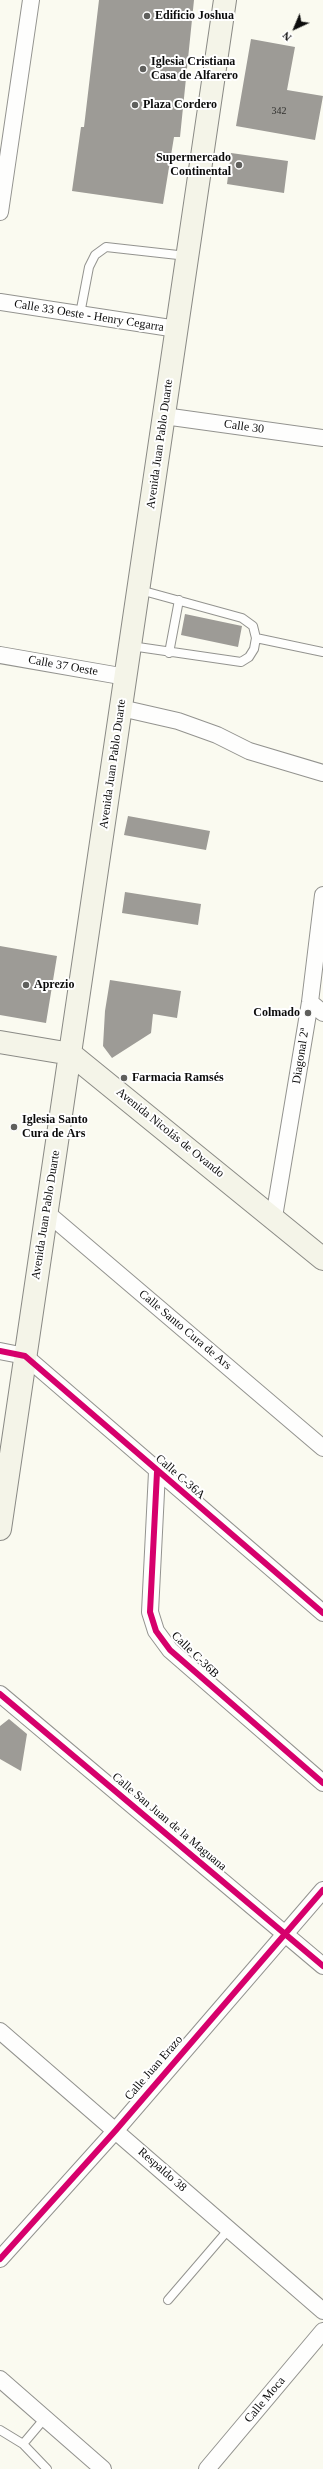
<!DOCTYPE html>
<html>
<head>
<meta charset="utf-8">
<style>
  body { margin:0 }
  #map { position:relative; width:323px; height:2469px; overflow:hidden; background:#fafaf0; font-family:Georgia,serif }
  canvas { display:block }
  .north { position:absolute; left:275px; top:8px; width:40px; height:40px; -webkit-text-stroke:3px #fff; paint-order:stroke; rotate:224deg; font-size:11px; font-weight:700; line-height:16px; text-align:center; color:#0c0c0c }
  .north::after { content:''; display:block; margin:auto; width:14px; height:18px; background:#0c0c0c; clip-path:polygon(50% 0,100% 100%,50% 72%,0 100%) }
</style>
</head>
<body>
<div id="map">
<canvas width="323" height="2469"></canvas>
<div class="north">N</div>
</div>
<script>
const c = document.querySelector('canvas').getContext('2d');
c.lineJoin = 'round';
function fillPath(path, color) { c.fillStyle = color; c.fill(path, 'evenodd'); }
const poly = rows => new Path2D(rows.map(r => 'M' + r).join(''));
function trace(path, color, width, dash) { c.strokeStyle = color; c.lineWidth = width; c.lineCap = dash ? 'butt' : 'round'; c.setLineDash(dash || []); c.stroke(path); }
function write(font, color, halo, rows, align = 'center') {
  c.font = font + ' Georgia,serif'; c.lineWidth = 4; c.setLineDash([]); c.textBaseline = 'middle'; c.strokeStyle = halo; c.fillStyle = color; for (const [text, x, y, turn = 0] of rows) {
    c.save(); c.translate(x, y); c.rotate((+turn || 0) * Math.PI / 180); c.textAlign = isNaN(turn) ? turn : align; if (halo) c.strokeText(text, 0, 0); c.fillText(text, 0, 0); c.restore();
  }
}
const building = poly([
  [99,0,194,0,180,137,174,137,163,204,72,191,81,127,84,127],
  [251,39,295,47,287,90,323,96,315,140,236,126],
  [231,153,288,161,284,193,227,184],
  [185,614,242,626,238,647,181,635],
  [128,816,210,831,206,850,124,835],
  [125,892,201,904,198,925,122,913],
  [0,946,57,956,46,1023,0,1015],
  [110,980,181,991,177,1018,153,1014,151,1033,112,1058,103,1046,105,1011],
  [9,1719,27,1734,21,1771,0,1759,0,1726]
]);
const service = poly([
  [80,314,89,267,95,255,106,247,187,256],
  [256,638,323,652],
  [131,646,241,662,249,657,254,649,256,638,253,626,242,618,140,590],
  [169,653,179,600],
  [168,2300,229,2229],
  [0,2430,23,2444,47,2469],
  [23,2444,45,2418]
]);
const minor = poly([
  [0,212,31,0],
  [0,302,177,329],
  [164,416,323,438],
  [0,655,126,677],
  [121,708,178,721,217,735,249,751,323,773],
  [310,1002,323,1013],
  [46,1212,323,1448],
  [274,1217,310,1002,323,895],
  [0,1351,25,1356,323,1613],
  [157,1472,150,1612,156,1631,170,1650,323,1783],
  [0,1694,323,1966],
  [0,2031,323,2311],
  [0,2259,116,2130,323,1890],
  [0,2379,103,2469],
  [207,2469,323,2331]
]);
const secondary = poly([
  [0,1042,71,1054,323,1259],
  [0,1529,225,0]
]);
const cycleway = poly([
  [0,1351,25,1356,323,1613],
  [157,1472,150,1612,156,1631,170,1650,323,1783],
  [0,1694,323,1966],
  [0,2259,116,2130,323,1890]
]);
const markers = [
  [147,16,4,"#5f5f5c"],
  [143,69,4,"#5f5f5c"],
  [135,105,4,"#5f5f5c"],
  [239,165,4,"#5f5f5c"],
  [26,985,4,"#5f5f5c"],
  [308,1013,4,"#5f5f5c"],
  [124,1078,4,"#5f5f5c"],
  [14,1127,4,"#5f5f5c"]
];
const numberNames = [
  ["342",279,111]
];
const poiNames = [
  ["Edificio Joshua",155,16],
  ["Iglesia Cristiana",151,62],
  ["Casa de Alfarero",151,76],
  ["Plaza Cordero",143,105],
  ["Supermercado",231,158,"right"],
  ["Continental",231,172,"right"],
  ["Aprezio",34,985],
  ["Colmado",300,1013,"right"],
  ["Farmacia Ramsés",132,1078],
  ["Iglesia Santo",22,1120],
  ["Cura de Ars",22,1134]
];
const streetNames = [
  ["Calle 33 Oeste - Henry Cegarra",89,316,9],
  ["Calle 30",244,427,8],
  ["Avenida Juan Pablo Duarte",160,444,-82],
  ["Calle 37 Oeste",63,666,10],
  ["Avenida Juan Pablo Duarte",113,764,-82],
  ["Diagonal 2ª",301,1056,-81],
  ["Avenida Nicolás de Ovando",170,1133,39],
  ["Avenida Juan Pablo Duarte",46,1215,-81],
  ["Calle Santo Cura de Ars",185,1330,40],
  ["Calle C-36A",180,1477,41],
  ["Calle C-36B",195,1655,44],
  ["Calle San Juan de la Maguana",169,1822,40],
  ["Calle Juan Erazo",154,2068,-49],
  ["Respaldo 38",162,2170,41],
  ["Calle Moca",265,2400,-50]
];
fillPath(building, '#9d9b96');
trace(service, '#93938f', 10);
trace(minor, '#93938f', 18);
trace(secondary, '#8a8a85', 24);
trace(service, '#fefefd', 8);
trace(minor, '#fefefd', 16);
trace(secondary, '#f4f4e8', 22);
trace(cycleway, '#d6006c', 6);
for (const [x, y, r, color] of markers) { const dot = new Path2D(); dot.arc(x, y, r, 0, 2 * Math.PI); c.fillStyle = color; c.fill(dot); trace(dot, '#fff', 1.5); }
write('10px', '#30302e', null, numberNames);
write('bold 12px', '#0c0c0c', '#fff', poiNames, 'left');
write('12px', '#0c0c0c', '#fff', streetNames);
</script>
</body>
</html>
